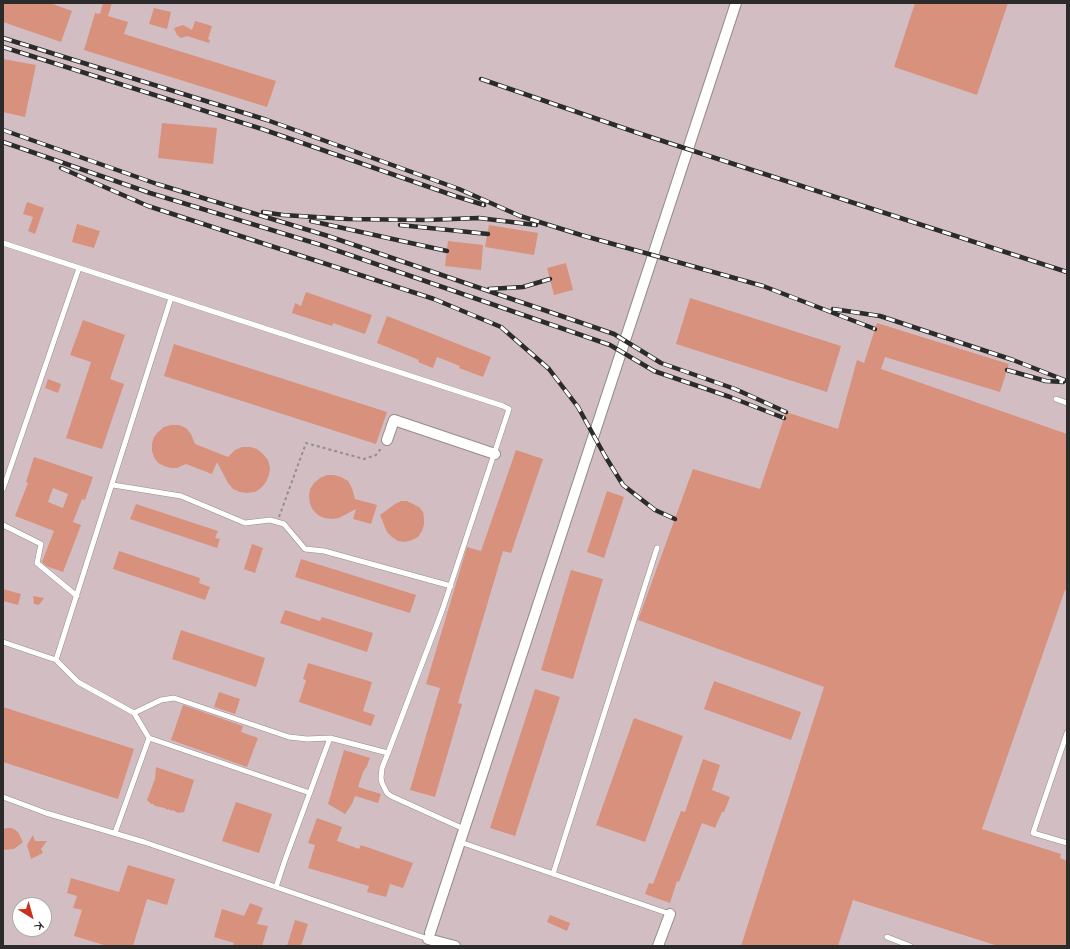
<!DOCTYPE html>
<html>
<head>
<meta charset="utf-8">
<style>
  body { margin:0 }
  #map { position:relative; width:1070px; height:949px; overflow:hidden; background:#fbf0e3; font-family:Mynerve,sans-serif }
  canvas { display:block }
  .frame { position:absolute; inset:0; border:4px solid #2b2b2b; pointer-events:none }
  .north { position:absolute; left:12px; top:897px; width:40px; height:40px; box-sizing:border-box; background:#fff; border:1px solid #aaa; border-radius:50%; rotate:143deg; font-size:11px; font-weight:700; line-height:16px; text-align:center; color:#2b2b2b }
  .north::after { content:''; display:block; margin:auto; width:14px; height:18px; background:#c8321e; clip-path:polygon(50% 0,100% 100%,50% 72%,0 100%) }
</style>
</head>
<body>
<div id="map">
<canvas width="1070" height="949"></canvas>
<div class="frame"></div>
<div class="north">K</div>
</div>
<script>
const c = document.querySelector('canvas').getContext('2d');
c.lineJoin = 'round';
function fillPath(path, color) { c.fillStyle = color; c.fill(path, 'evenodd'); }
const poly = rows => new Path2D(rows.map(r => 'M' + r).join(''));
function trace(path, color, width, dash) { c.strokeStyle = color; c.lineWidth = width; c.lineCap = dash ? 'butt' : 'round'; c.setLineDash(dash || []); c.stroke(path); }
const industrial = poly([
  [3,3,1067,3,1067,946,3,946],
  [20,905,44,905,44,929,20,929]
]);
const building = poly([
  [3,3,50,3,72,11,61,42,3,22],
  [103,3,112,3,108,16,128,22,124,34,276,81,267,107,84,50,95,13,100,14],
  [915,3,1008,3,977,95,894,67],
  [154,8,171,12,167,29,149,24],
  [195,21,212,26,208,39,210,40,209,43,187,36,181,38,177,35,174,28,183,25,192,30],
  [3,59,36,65,25,117,3,112],
  [162,123,217,128,213,164,158,158],
  [27,202,44,208,35,234,28,231,33,217,23,214],
  [77,224,100,231,94,248,72,242],
  [489,225,538,233,534,255,485,247],
  [448,241,483,245,481,270,445,266],
  [566,263,573,290,554,295,547,268],
  [306,292,372,315,365,334,333,323,332,326,292,313,295,303,301,306],
  [690,298,841,346,827,392,676,344],
  [387,316,491,357,483,377,459,368,460,366,437,357,433,368,418,362,419,360,377,343],
  [83,320,125,335,110,379,124,384,102,449,66,438,91,362,70,355],
  [877,323,1009,364,1000,392,885,357,881,369,1067,434,1067,590,1065,590,982,829,1061,854,1060,858,1067,861,1067,946,998,946,853,900,838,946,741,946,824,687,638,620,693,469,760,489,786,412,838,429,857,360,864,363],
  [174,344,387,412,376,444,164,376],
  [48,379,61,384,58,393,45,388],
  [171,425,179,425,186,428,191,434,195,444,228,457,235,450,242,447,250,447,257,449,263,454,268,460,270,468,269,475,266,482,261,488,255,492,247,493,240,492,233,489,228,483,217,462,212,474,186,464,177,468,171,468,164,466,158,463,154,457,152,451,152,444,154,437,158,432,164,427],
  [516,450,543,459,511,553,503,551,458,703,462,704,435,797,410,790,440,688,426,684,467,547,481,551],
  [34,457,93,477,85,500,82,499,73,522,81,525,63,572,46,566,42,562,54,531,15,516,28,483,26,482],
  [53,488,68,494,63,508,48,502],
  [327,475,334,475,341,477,348,481,352,488,355,499,377,505,371,524,353,519,356,509,339,518,332,519,324,518,318,515,313,510,310,504,309,496,310,489,314,483,320,478],
  [607,491,624,497,604,558,587,552],
  [401,501,407,501,419,507,423,512,424,518,424,525,422,531,418,537,412,540,405,542,398,541,392,537,387,532,380,515,395,504],
  [136,504,218,531,215,538,220,539,217,548,130,519],
  [252,544,263,548,255,573,244,569],
  [119,551,200,578,199,583,210,587,205,600,113,569],
  [301,559,416,595,410,613,295,577],
  [571,570,603,579,573,679,541,670],
  [3,589,21,594,18,605,3,601],
  [33,596,44,598,39,605,34,604],
  [285,610,320,621,322,617,373,633,367,652,280,623],
  [181,630,265,658,256,687,172,659],
  [308,663,372,682,363,711,375,715,371,726,299,702,306,680,303,679],
  [714,681,801,712,791,740,704,709],
  [535,689,560,697,515,836,490,828],
  [219,692,240,699,235,714,214,707],
  [183,705,243,726,241,732,258,738,247,767,171,740],
  [3,707,134,749,118,799,3,762],
  [634,718,683,736,645,842,596,825],
  [344,750,370,758,367,766,363,772,358,787,381,794,378,803,355,796,352,804,345,814,328,804],
  [703,759,720,765,712,790,730,797,724,812,722,812,715,828,702,823,679,882,677,881,670,903,645,894,649,883,653,884,681,811,685,812],
  [156,767,194,780,184,812,178,813,173,810,171,811,169,809,167,810,165,808,155,806,153,804,151,804,147,800,155,779],
  [236,802,272,814,259,853,222,841],
  [317,818,342,827,337,841,359,849,361,845,413,863,403,888,390,884,386,897,367,892,369,886,308,868,315,845,308,843],
  [8,828,12,828,18,832,23,842,14,849,3,850,3,829],
  [33,835,35,841,47,841,41,849,43,853,31,859,27,845],
  [128,865,175,879,167,905,147,899,133,946,107,946,74,936,82,910,73,908,77,896,67,893,71,878,119,892],
  [250,903,263,908,257,924,268,926,262,946,233,946,234,943,214,937,222,909,244,916],
  [550,915,570,923,567,931,547,922],
  [295,920,308,924,301,946,287,946]
]);
const path = poly([
  [279,517,306,443,364,459,376,455,382,447]
]);
const service = poly([
  [3,243,503,406,509,409,442,611,388,753,330,738,285,860,276,887],
  [1056,399,1067,403],
  [113,485,181,496,245,523,270,520,284,524,305,549,324,551,451,586],
  [3,489,79,268],
  [3,525,41,544,37,563,77,596],
  [3,642,56,660,171,298],
  [56,660,78,682,134,713,149,738,310,793],
  [134,713,161,700,174,698,289,737,307,739,330,738],
  [1067,733,1033,833,1067,843],
  [388,753,382,768,381,778,382,783,387,793,391,796,464,829],
  [3,797,46,813,144,842,428,939],
  [115,833,149,738],
  [460,842,670,914],
  [553,874,657,548],
  [887,937,910,946]
]);
const minor = poly([
  [387,440,394,420,495,454],
  [430,933,736,3],
  [428,939,455,946],
  [658,946,670,914]
]);
const rail = poly([
  [3,38,267,120,459,189,520,216,581,235,763,286,875,329],
  [3,47,262,129,455,196,484,205],
  [481,79,638,133,1067,272],
  [3,130,157,184,328,236,614,334,661,363,735,389,786,412],
  [3,142,150,193,321,245,610,345,654,371,730,397,784,418],
  [61,168,148,206,434,299,501,327,549,369,578,407,605,456,623,485,655,510,675,519],
  [263,212,283,215,348,219,426,220,479,218,536,225],
  [311,221,447,251],
  [400,225,488,234],
  [489,289,523,287,550,279],
  [833,309,880,316,1013,360,1067,381],
  [1007,370,1046,381,1063,382]
]);
fillPath(industrial, '#d2bec2');
fillPath(building, '#d8917c');
trace(service, '#938e87', 6);
trace(minor, '#938e87', 12);
trace(path, '#938e87', 2, [3, 3]);
trace(service, '#fff', 5);
trace(minor, '#fff', 10);
trace(rail, '#2b2b2b', 4.5);
trace(rail, '#fff', 3, [9]);
</script>
</body>
</html>
